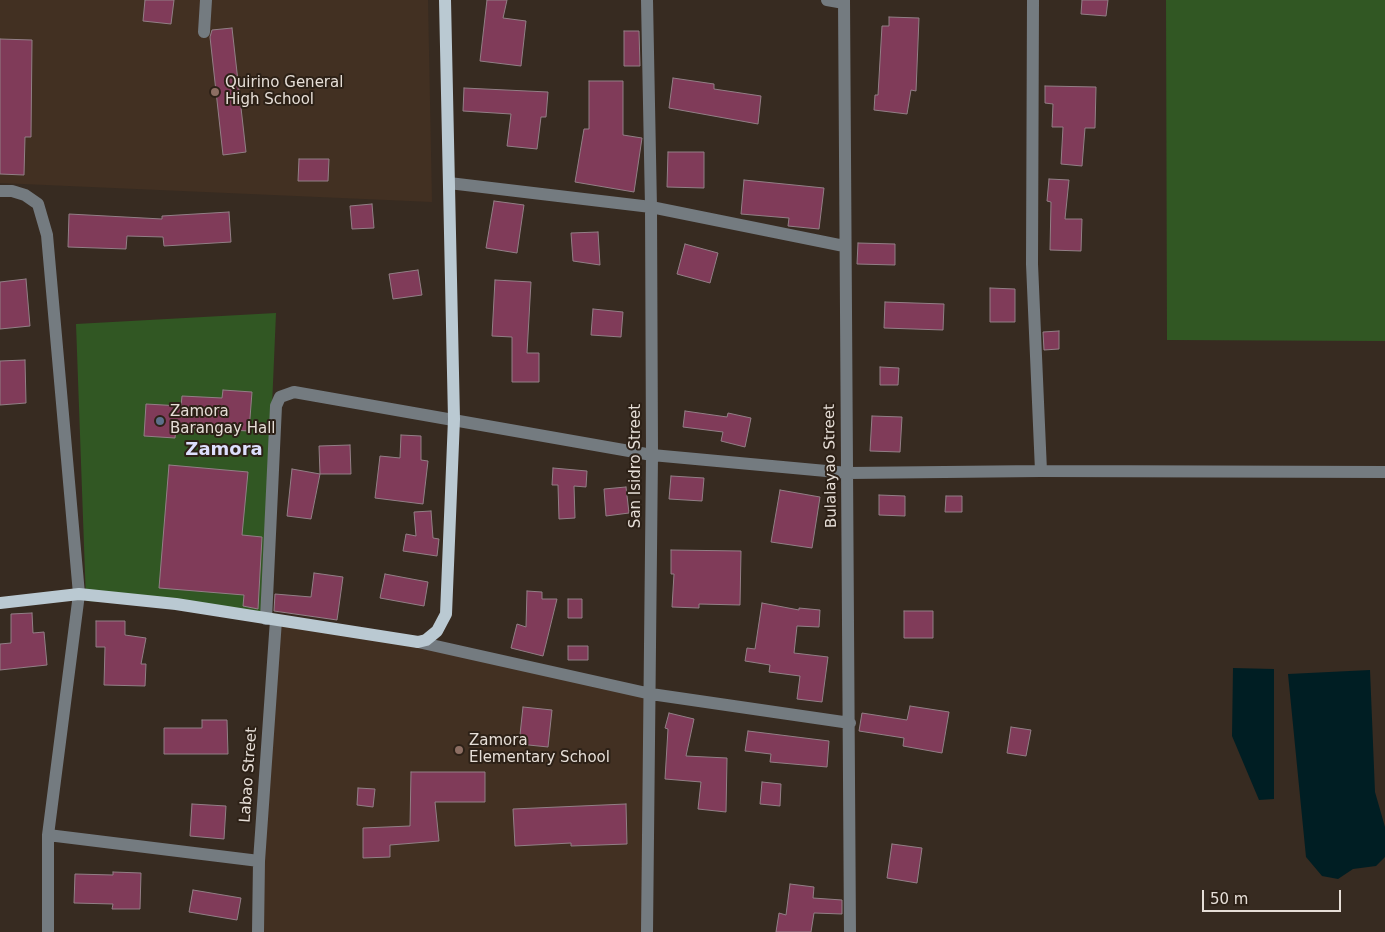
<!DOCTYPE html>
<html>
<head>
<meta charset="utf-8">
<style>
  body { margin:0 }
  #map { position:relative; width:1385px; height:932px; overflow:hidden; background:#372b21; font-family:"DejaVu Sans",sans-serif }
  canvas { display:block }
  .scale { position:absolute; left:1202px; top:890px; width:139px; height:22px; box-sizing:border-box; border:2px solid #e6ded7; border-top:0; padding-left:6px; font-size:15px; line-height:18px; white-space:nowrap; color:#e6ded7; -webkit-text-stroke:4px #2d2117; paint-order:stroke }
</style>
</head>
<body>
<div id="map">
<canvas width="1385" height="932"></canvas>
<div class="scale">50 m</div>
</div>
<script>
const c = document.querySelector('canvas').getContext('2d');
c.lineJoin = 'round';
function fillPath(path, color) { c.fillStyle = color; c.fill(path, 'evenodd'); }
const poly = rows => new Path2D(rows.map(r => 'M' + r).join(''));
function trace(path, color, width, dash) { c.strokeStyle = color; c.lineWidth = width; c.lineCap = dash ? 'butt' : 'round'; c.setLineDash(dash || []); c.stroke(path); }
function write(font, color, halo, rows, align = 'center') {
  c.font = font + ' "DejaVu Sans",sans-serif'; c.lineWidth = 4; c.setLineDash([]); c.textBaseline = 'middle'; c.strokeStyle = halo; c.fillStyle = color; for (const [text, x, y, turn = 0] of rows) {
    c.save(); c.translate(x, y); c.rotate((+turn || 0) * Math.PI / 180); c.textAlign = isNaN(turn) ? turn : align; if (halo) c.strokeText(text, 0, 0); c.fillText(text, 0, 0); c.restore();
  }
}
const built = poly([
  [0,0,428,0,432,202,0,183],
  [276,620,418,642,651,694,647,932,258,932]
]);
const green = poly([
  [1166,0,1385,0,1385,341,1167,340],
  [276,313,263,616,173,606,86,601,76,324]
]);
const water = poly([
  [1233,668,1274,669,1274,799,1259,800,1232,736],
  [1370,670,1375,792,1385,827,1385,857,1376,866,1353,869,1338,879,1322,876,1306,857,1288,674]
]);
const building = poly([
  [145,0,174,0,171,24,143,21,145,0],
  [487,0,507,0,503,18,526,21,521,66,480,61,487,0],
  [1082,0,1108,0,1106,16,1081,14,1082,0],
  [889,17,919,18,916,91,911,90,907,114,874,110,875,95,878,95,882,26,889,26,889,17],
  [232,28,246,152,223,155,210,37,212,30,232,28],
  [624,31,639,31,640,66,624,66,624,31],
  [0,39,32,40,31,137,25,137,24,175,0,174,0,39],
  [673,78,714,84,714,89,761,96,758,124,669,108,673,78],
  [589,81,623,81,623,135,642,138,634,192,575,182,584,129,589,129,589,81],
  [1045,86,1096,87,1095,128,1085,128,1082,166,1061,164,1063,127,1052,127,1053,104,1045,103,1045,86],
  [464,88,548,92,546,117,541,117,537,149,507,146,511,114,463,111,464,88],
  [668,152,704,152,704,188,667,187,668,152],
  [299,159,329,159,328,181,298,181,299,159],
  [1049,179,1069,180,1065,219,1082,219,1081,251,1050,250,1051,202,1047,201,1049,179],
  [744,180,824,188,819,229,788,226,789,218,741,214,744,180],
  [494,201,524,205,517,253,486,248,494,201],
  [372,204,374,228,352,229,350,206,372,204],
  [229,212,231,242,164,246,163,237,127,236,126,249,68,247,69,214,162,219,162,216,229,212],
  [598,232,600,265,573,261,571,233,598,232],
  [858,243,895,244,895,265,857,264,858,243],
  [685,244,718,253,710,283,677,274,685,244],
  [418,270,422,295,393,299,389,274,418,270],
  [26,279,30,326,0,329,0,282,26,279],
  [495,280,531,282,527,353,539,353,539,382,512,382,512,337,492,336,495,280],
  [990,288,1015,289,1015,322,990,322,990,288],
  [885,302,944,304,943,330,884,328,885,302],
  [593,309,623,312,621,337,591,335,593,309],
  [1059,331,1059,349,1044,350,1043,332,1059,331],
  [25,360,26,403,0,405,0,361,25,360],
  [880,367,899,368,898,385,880,385,880,367],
  [223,390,252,392,249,431,176,427,175,438,144,436,146,404,181,406,182,396,222,398,223,390],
  [685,411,727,417,728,413,751,418,745,447,721,441,723,432,683,427,685,411],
  [872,416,902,417,900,452,870,451,872,416],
  [401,435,421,436,421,460,428,461,423,504,375,498,380,456,400,458,401,435],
  [350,445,351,474,320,474,319,446,350,445],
  [169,465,248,472,242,535,262,537,258,609,243,606,244,595,159,588,169,465],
  [553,468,587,471,586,487,574,486,575,518,559,519,558,485,552,485,553,468],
  [292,469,320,474,311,519,287,516,292,469],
  [671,476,704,478,702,501,669,499,671,476],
  [626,487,629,513,606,516,604,489,626,487],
  [780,490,820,497,812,548,771,542,780,490],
  [879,495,905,496,905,516,879,515,879,495],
  [946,496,962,496,962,512,945,512,946,496],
  [431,511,433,538,439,539,437,556,403,551,406,534,416,536,414,512,431,511],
  [671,550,741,551,740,605,699,604,699,608,672,607,674,574,671,574,671,550],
  [314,573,343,577,337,620,274,611,275,594,311,597,314,573],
  [385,574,428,582,424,606,380,598,385,574],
  [527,591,542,592,542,599,557,599,543,656,511,648,517,624,526,627,527,591],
  [568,599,582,599,582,618,568,618,568,599],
  [762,603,799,610,799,608,820,610,819,627,797,626,794,653,828,657,822,702,797,699,800,676,769,672,770,665,745,661,747,648,755,649,762,603],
  [904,611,933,611,933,638,904,638,904,611],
  [32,613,33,633,44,632,47,665,0,670,0,644,11,643,11,614,32,613],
  [96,621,125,621,125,635,146,638,141,664,146,664,145,686,104,685,105,647,96,647,96,621],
  [568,646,588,646,588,660,568,660,568,646],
  [910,706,949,712,942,753,903,746,904,738,859,731,862,713,907,720,910,706],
  [523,707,552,710,548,747,519,744,523,707],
  [669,713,694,719,686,756,727,758,726,812,698,809,701,782,665,779,668,729,665,728,669,713],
  [202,720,227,720,228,754,164,754,164,728,202,728,202,720],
  [1011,727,1031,730,1026,756,1007,753,1011,727],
  [748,731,829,741,827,767,770,762,771,754,745,751,748,731],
  [411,772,485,772,485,802,435,802,439,841,390,845,390,857,363,858,363,828,410,826,411,772],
  [762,782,781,784,780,806,760,804,762,782],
  [358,788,375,789,373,807,357,805,358,788],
  [192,804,226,806,224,839,190,836,192,804],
  [626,804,627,844,571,846,571,843,515,846,513,809,626,804],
  [892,844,922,848,917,883,887,878,892,844],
  [113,872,141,873,140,909,112,909,113,904,74,903,75,874,113,875,113,872],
  [790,884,814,887,813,898,842,900,842,914,814,913,811,932,776,932,779,913,786,915,790,884],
  [193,890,241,898,237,920,189,912,193,890]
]);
const minor = poly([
  [647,0,651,207,652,455,647,932],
  [827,0,844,3],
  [844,0,850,932],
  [1033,0,1032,264,1041,471],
  [204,32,206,0],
  [449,183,651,207,844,246],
  [0,191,12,191,25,195,38,204,47,235,79,594,48,835,48,932],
  [266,619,276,406,280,397,294,392,652,455,848,473,1041,471,1385,472],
  [418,642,651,694,850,723],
  [48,835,259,861],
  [258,932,259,861,276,620]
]);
const major = poly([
  [0,603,79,594,176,604,418,642,426,640,437,631,446,614,454,419,445,0]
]);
const markers = [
  [215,92,5,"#8d6e63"],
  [160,421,5,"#5c6f8a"],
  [459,750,5,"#8d6e63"]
];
const poiNames = [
  ["Quirino General",225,83],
  ["High School",225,100],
  ["Zamora",170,412],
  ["Barangay Hall",170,429],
  ["Zamora",469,741],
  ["Elementary School",469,758]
];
const streetNames = [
  ["San Isidro Street",636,466,-90],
  ["Bulalayao Street",831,466,-91],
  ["Labao Street",249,775,-86]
];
const quarterNames = [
  ["Zamora",224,450]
];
fillPath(built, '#423022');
fillPath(green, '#315723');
fillPath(water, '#001e23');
fillPath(building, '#803b59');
trace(building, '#927f86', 1);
trace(minor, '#747b80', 12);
trace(major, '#bac9d2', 12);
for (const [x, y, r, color] of markers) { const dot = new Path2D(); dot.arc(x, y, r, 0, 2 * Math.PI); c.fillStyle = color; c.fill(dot); trace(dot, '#2d2117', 2); }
write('15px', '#e6ded7', '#2d2117', poiNames, 'left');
write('15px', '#e6ded7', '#2d2117', streetNames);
write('bold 18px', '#dddffd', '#2d2117', quarterNames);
</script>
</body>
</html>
